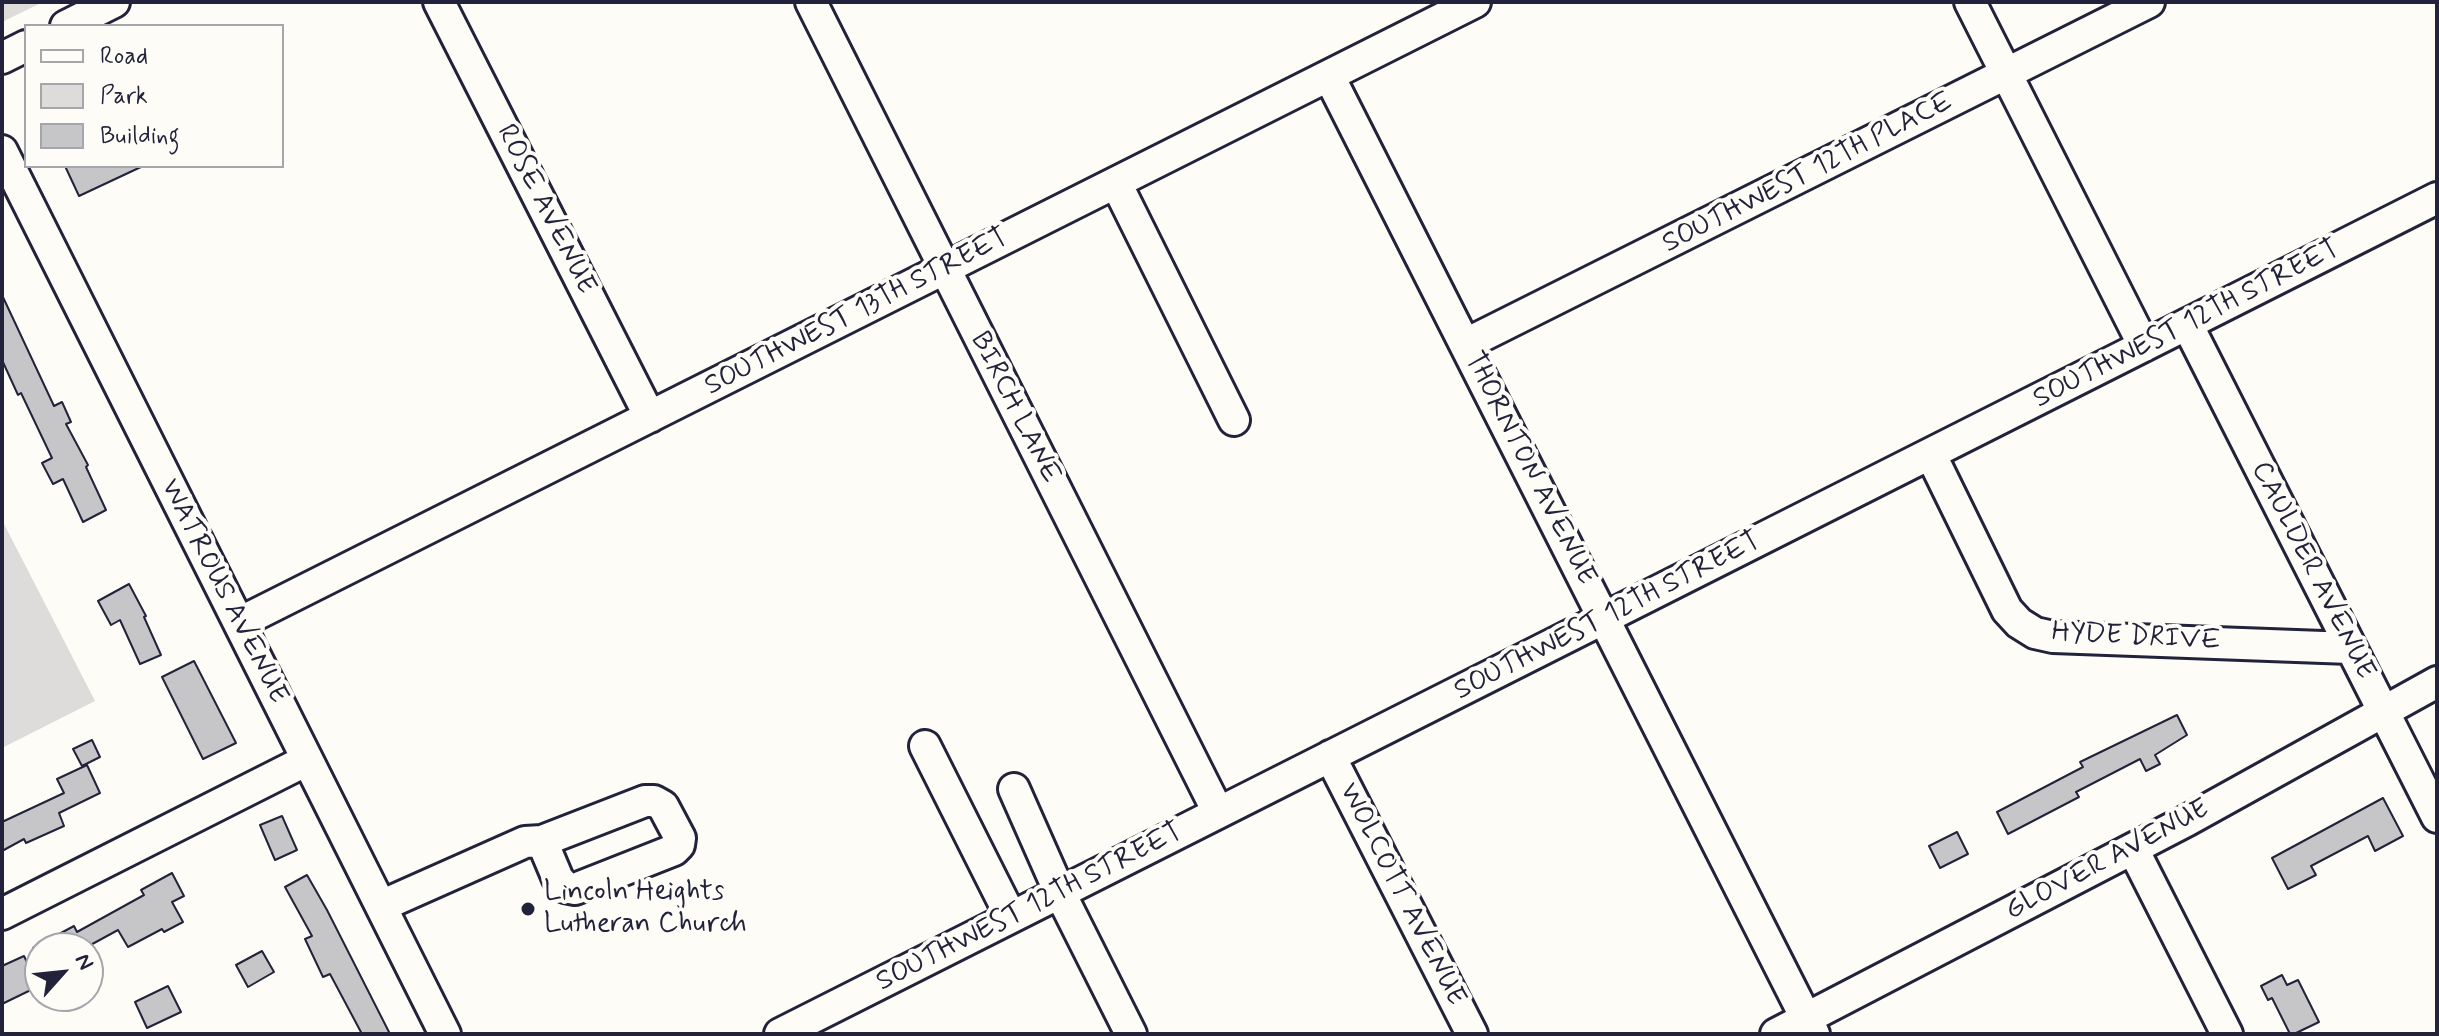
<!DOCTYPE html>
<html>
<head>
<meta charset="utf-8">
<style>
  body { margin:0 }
  #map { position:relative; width:2439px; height:1036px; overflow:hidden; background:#fdfcf7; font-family:Mynerve,sans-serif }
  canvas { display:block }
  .frame { position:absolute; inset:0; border:4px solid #22223b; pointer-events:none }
  .legend { position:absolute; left:24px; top:24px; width:260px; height:144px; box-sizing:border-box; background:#fdfcf7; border:2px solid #a5a5ac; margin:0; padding:10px 14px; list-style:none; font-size:24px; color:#22223b }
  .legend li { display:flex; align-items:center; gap:16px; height:40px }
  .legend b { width:40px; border:2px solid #a5a5ac }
  .north { position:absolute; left:24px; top:932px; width:80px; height:80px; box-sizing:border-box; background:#fdfcf7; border:2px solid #a5a5ac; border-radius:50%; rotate:63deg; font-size:22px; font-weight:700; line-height:32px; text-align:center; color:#22223b }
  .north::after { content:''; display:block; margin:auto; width:28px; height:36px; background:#22223b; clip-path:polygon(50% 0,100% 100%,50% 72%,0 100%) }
</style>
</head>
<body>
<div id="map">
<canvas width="2439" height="1036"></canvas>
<div class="frame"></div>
<ul class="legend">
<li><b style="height:10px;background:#fdfcf7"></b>Road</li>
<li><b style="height:22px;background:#dddcdb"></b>Park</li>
<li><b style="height:22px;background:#c6c6c8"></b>Building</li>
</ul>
<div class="north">N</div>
</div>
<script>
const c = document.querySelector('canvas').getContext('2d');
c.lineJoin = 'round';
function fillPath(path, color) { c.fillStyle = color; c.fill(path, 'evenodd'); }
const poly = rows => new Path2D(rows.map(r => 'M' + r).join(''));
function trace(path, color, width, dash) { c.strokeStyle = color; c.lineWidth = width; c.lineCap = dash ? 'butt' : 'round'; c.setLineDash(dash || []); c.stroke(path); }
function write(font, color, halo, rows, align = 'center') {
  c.font = font + ' Mynerve,sans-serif'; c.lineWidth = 8; c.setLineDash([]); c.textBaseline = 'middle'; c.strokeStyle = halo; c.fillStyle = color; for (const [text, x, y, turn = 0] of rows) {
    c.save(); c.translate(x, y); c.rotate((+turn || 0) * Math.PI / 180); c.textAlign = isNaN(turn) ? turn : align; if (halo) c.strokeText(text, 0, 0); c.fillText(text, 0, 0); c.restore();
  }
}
const green = poly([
  [2,2,43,2,2,22],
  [2,520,95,701,2,748]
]);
const building = poly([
  [65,166,143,166,79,196,65,166],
  [2,295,54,406,62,402,71,422,66,424,88,465,86,467,106,510,83,522,63,479,53,484,42,463,52,458,21,393,18,395,2,360,2,295],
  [129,584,146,616,144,617,161,655,140,664,120,620,111,625,98,601,129,584],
  [194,661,236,743,203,759,162,677,194,661],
  [2177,715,2187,735,2155,755,2160,764,2146,771,2140,759,2076,792,2079,797,2008,834,1997,812,2083,767,2080,762,2177,715],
  [92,740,100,757,82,766,73,749,92,740],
  [87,765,100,793,59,813,64,826,26,843,24,839,2,851,2,822,64,793,57,779,87,765],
  [2383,798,2403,836,2375,851,2368,836,2311,866,2316,875,2288,889,2272,858,2383,798],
  [282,816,297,850,275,860,260,825,282,816],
  [1957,832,1968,854,1940,868,1929,846,1957,832],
  [172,873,184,896,172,902,183,922,164,932,162,929,128,947,118,930,85,948,33,948,74,926,77,932,144,895,141,890,172,873],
  [307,875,327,910,390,1034,362,1034,330,974,323,977,305,939,312,936,285,887,307,875],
  [262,951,274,972,248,987,236,965,262,951],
  [24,956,39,986,2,1004,2,966,24,956],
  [2282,975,2287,985,2298,980,2319,1022,2294,1034,2290,1034,2272,998,2268,1000,2261,986,2282,975],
  [168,986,181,1012,147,1028,135,1002,168,986]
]);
const minor = poly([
  [439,2,650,417],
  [811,2,1218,812],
  [1970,2,2144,346],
  [66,26,114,2],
  [2,58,26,46],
  [1329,76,1814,1034],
  [2,151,445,1034],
  [1116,183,1234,420],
  [2187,324,2437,817],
  [1466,344,2149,2],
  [1931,455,2007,610,2019,623,2035,633,2053,637,2350,648],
  [239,623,1475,2],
  [925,746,1011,917],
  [1330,756,1472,1034],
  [1014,789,1060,893,1131,1034],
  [2133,849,2227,1034],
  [381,906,525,842,542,841,645,801,654,801,663,806,680,838,679,845,674,850,575,889,565,887,558,879,542,841],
  [2,914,307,760],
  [780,1034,2437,198],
  [1776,1034,2188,820,2437,682]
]);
const markers = [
  [528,909,8,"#22223b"]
];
const streetNames = [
  ["SOUTHWEST 12TH PLACE",1808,174,-27],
  ["ROSE AVENUE",545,210,63],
  ["SOUTHWEST 13TH STREET",857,313,-27],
  ["SOUTHWEST 12TH STREET",2187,325,-27],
  ["BIRCH LANE",1014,408,63],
  ["THORNTON AVENUE",1529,469,63],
  ["CAULDER AVENUE",2312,571,63],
  ["WATROUS AVENUE",223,592,63],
  ["SOUTHWEST 12TH STREET",1608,617,-27],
  ["HYDE DRIVE",2136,638,3],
  ["GLOVER AVENUE",2108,861,-28],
  ["WOLCOTT AVENUE",1401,895,63],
  ["SOUTHWEST 12TH STREET",1030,908,-27]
];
const poiNames = [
  ["Lincoln Heights",544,893],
  ["Lutheran Church",544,925]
];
fillPath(green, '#dddcdb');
fillPath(building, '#c6c6c8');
trace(building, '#22223b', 2);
trace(minor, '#22223b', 36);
trace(minor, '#fdfcf7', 30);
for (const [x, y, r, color] of markers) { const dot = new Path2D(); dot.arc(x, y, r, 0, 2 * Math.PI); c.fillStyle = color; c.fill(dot); trace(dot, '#fdfcf7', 3); }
write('28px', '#22223b', '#fdfcf7', streetNames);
write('28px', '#22223b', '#fdfcf7', poiNames, 'left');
</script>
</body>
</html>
